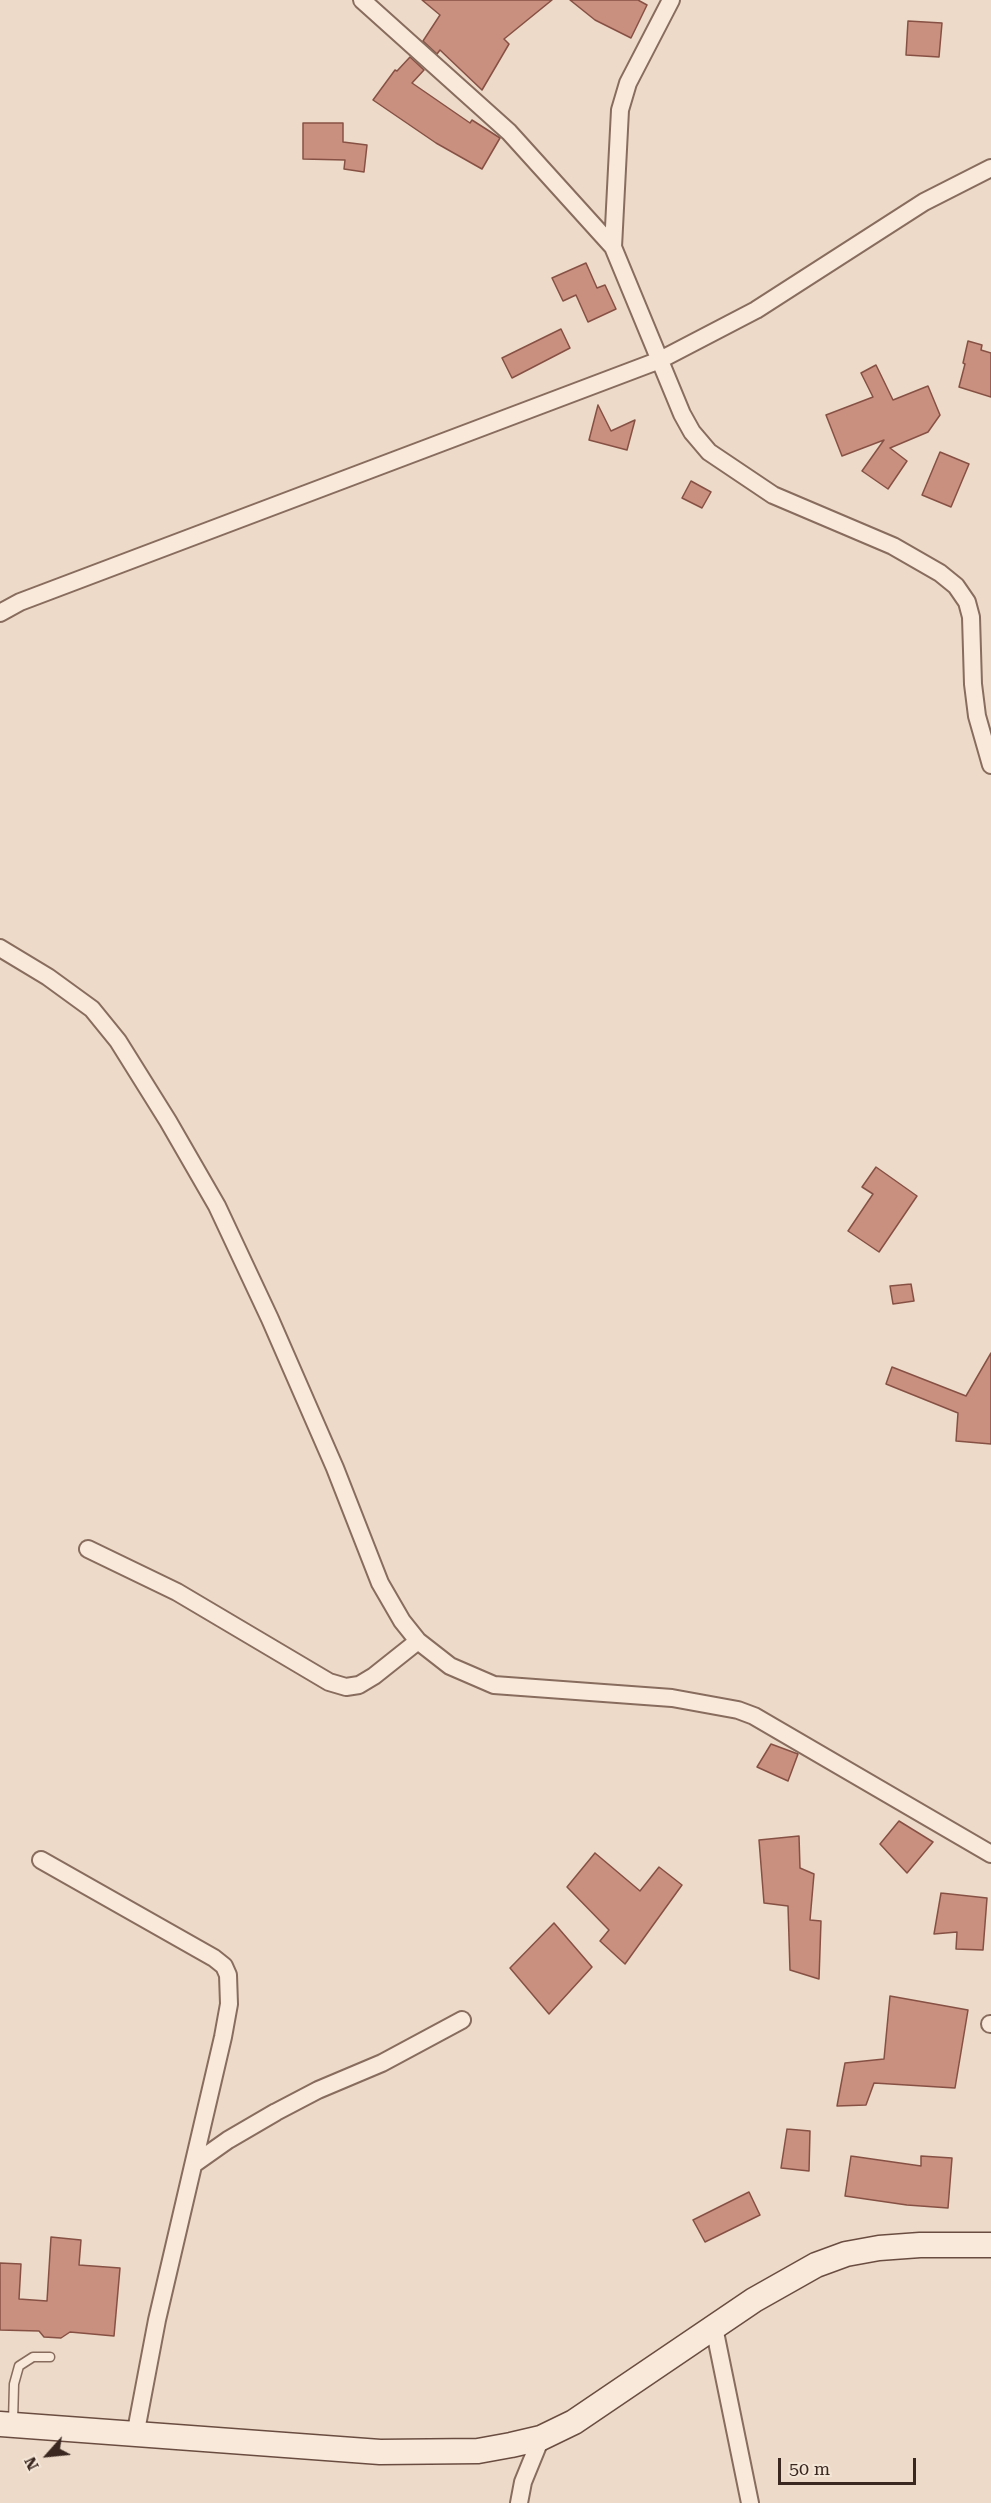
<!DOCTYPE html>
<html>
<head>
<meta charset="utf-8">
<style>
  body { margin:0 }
  #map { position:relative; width:991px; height:2503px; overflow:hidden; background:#eddac8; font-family:"Roboto Serif",serif }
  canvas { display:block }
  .north { position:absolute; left:18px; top:2425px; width:60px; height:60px; -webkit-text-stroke:4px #f4e6d7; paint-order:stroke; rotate:243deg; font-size:16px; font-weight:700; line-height:24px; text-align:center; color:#392720 }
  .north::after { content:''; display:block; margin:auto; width:21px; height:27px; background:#392720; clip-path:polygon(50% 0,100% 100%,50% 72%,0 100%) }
  .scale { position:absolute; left:778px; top:2458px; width:138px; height:27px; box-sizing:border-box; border:3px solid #392720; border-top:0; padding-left:8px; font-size:18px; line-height:21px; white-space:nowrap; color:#392720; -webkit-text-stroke:4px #f4e6d7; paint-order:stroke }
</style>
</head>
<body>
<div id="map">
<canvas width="991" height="2503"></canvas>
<div class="north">N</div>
<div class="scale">50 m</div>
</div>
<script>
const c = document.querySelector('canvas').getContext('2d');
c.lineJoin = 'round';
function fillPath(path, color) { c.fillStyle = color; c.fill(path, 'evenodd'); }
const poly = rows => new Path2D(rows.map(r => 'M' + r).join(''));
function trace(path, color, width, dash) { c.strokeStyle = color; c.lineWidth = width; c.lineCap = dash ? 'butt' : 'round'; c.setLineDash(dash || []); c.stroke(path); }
const building = poly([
  [422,0,552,0,504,39,509,44,482,90,440,50,437,54,423,41,440,15,422,0],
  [570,0,638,0,647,5,631,38,595,20,570,0],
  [908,21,942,23,939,57,906,55,908,21],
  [410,57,424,70,412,83,470,123,472,120,500,138,482,169,436,143,373,100,395,70,397,71,410,57],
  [303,123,343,123,343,142,367,145,364,172,344,169,345,160,303,159,303,123],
  [586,263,597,288,605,285,616,309,588,322,576,295,563,301,552,278,586,263],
  [561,329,570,348,512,378,502,358,561,329],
  [968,341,982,345,981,350,991,353,991,397,959,387,965,364,963,363,968,341],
  [876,365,893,400,928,386,940,415,928,432,890,448,907,461,888,489,862,471,884,440,842,456,826,415,873,397,861,373,876,365],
  [598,405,611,431,635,420,627,450,589,440,598,405],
  [940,452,969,464,951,507,922,495,940,452],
  [691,481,711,492,702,508,682,498,691,481],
  [876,1167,917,1196,879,1252,848,1231,873,1194,862,1187,876,1167],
  [911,1284,914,1301,893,1304,890,1286,911,1284],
  [991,1353,991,1444,956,1441,958,1413,886,1384,892,1367,966,1396,991,1353],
  [771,1744,798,1754,788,1781,757,1767,771,1744],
  [899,1821,933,1842,907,1873,880,1844,899,1821],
  [799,1836,800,1868,814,1874,810,1920,821,1921,819,1979,790,1970,788,1906,764,1903,759,1840,799,1836],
  [595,1853,640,1891,659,1867,682,1885,625,1964,600,1941,609,1930,567,1887,595,1853],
  [941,1893,987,1898,983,1950,956,1949,957,1932,934,1934,941,1893],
  [554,1923,592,1967,549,2014,510,1968,554,1923],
  [890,1996,968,2010,955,2088,874,2083,866,2105,837,2106,845,2063,884,2059,890,1996],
  [787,2129,810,2131,809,2171,781,2168,787,2129],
  [851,2156,921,2166,921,2156,952,2158,948,2208,907,2205,845,2196,851,2156],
  [749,2192,760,2215,705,2242,693,2220,749,2192],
  [51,2237,81,2240,79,2265,120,2268,114,2336,70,2332,61,2338,44,2337,39,2331,0,2330,0,2263,21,2264,19,2299,47,2301,51,2237]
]);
const lane = poly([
  [13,2422,14,2384,19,2366,33,2357,50,2357]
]);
const street = poly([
  [362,0,509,132,613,247,682,414,692,432,709,452,773,495,893,546,940,573,956,586,967,602,971,617,973,684,977,716,991,765],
  [613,247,620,110,628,83,671,0],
  [0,613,20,602,660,360,756,310,924,202,991,168],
  [0,948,48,977,92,1009,118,1041,168,1121,217,1206,270,1319,335,1468,380,1583,402,1621,418,1641,450,1666,494,1685,672,1698,738,1710,754,1716,991,1854],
  [88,1549,177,1592,329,1682,346,1687,359,1685,374,1676,418,1641],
  [41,1860,214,1958,224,1966,228,1975,229,2004,223,2037,157,2320,135,2436],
  [990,2024,991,2024],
  [194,2164,228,2140,276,2112,318,2090,382,2063,462,2020],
  [714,2327,750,2503],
  [519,2503,523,2482,541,2438]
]);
const secondary = poly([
  [0,2424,380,2452,478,2451,511,2445,541,2438,574,2422,754,2300,816,2265,846,2254,879,2248,920,2245,991,2245]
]);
fillPath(building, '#c98f7f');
trace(building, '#865144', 1.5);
trace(lane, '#886c5d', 11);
trace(street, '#886c5d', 20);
trace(secondary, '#6a4d40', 27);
trace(lane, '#f8e9db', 8);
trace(street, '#f8e9db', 16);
trace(secondary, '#f8e9db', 24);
</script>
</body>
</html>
